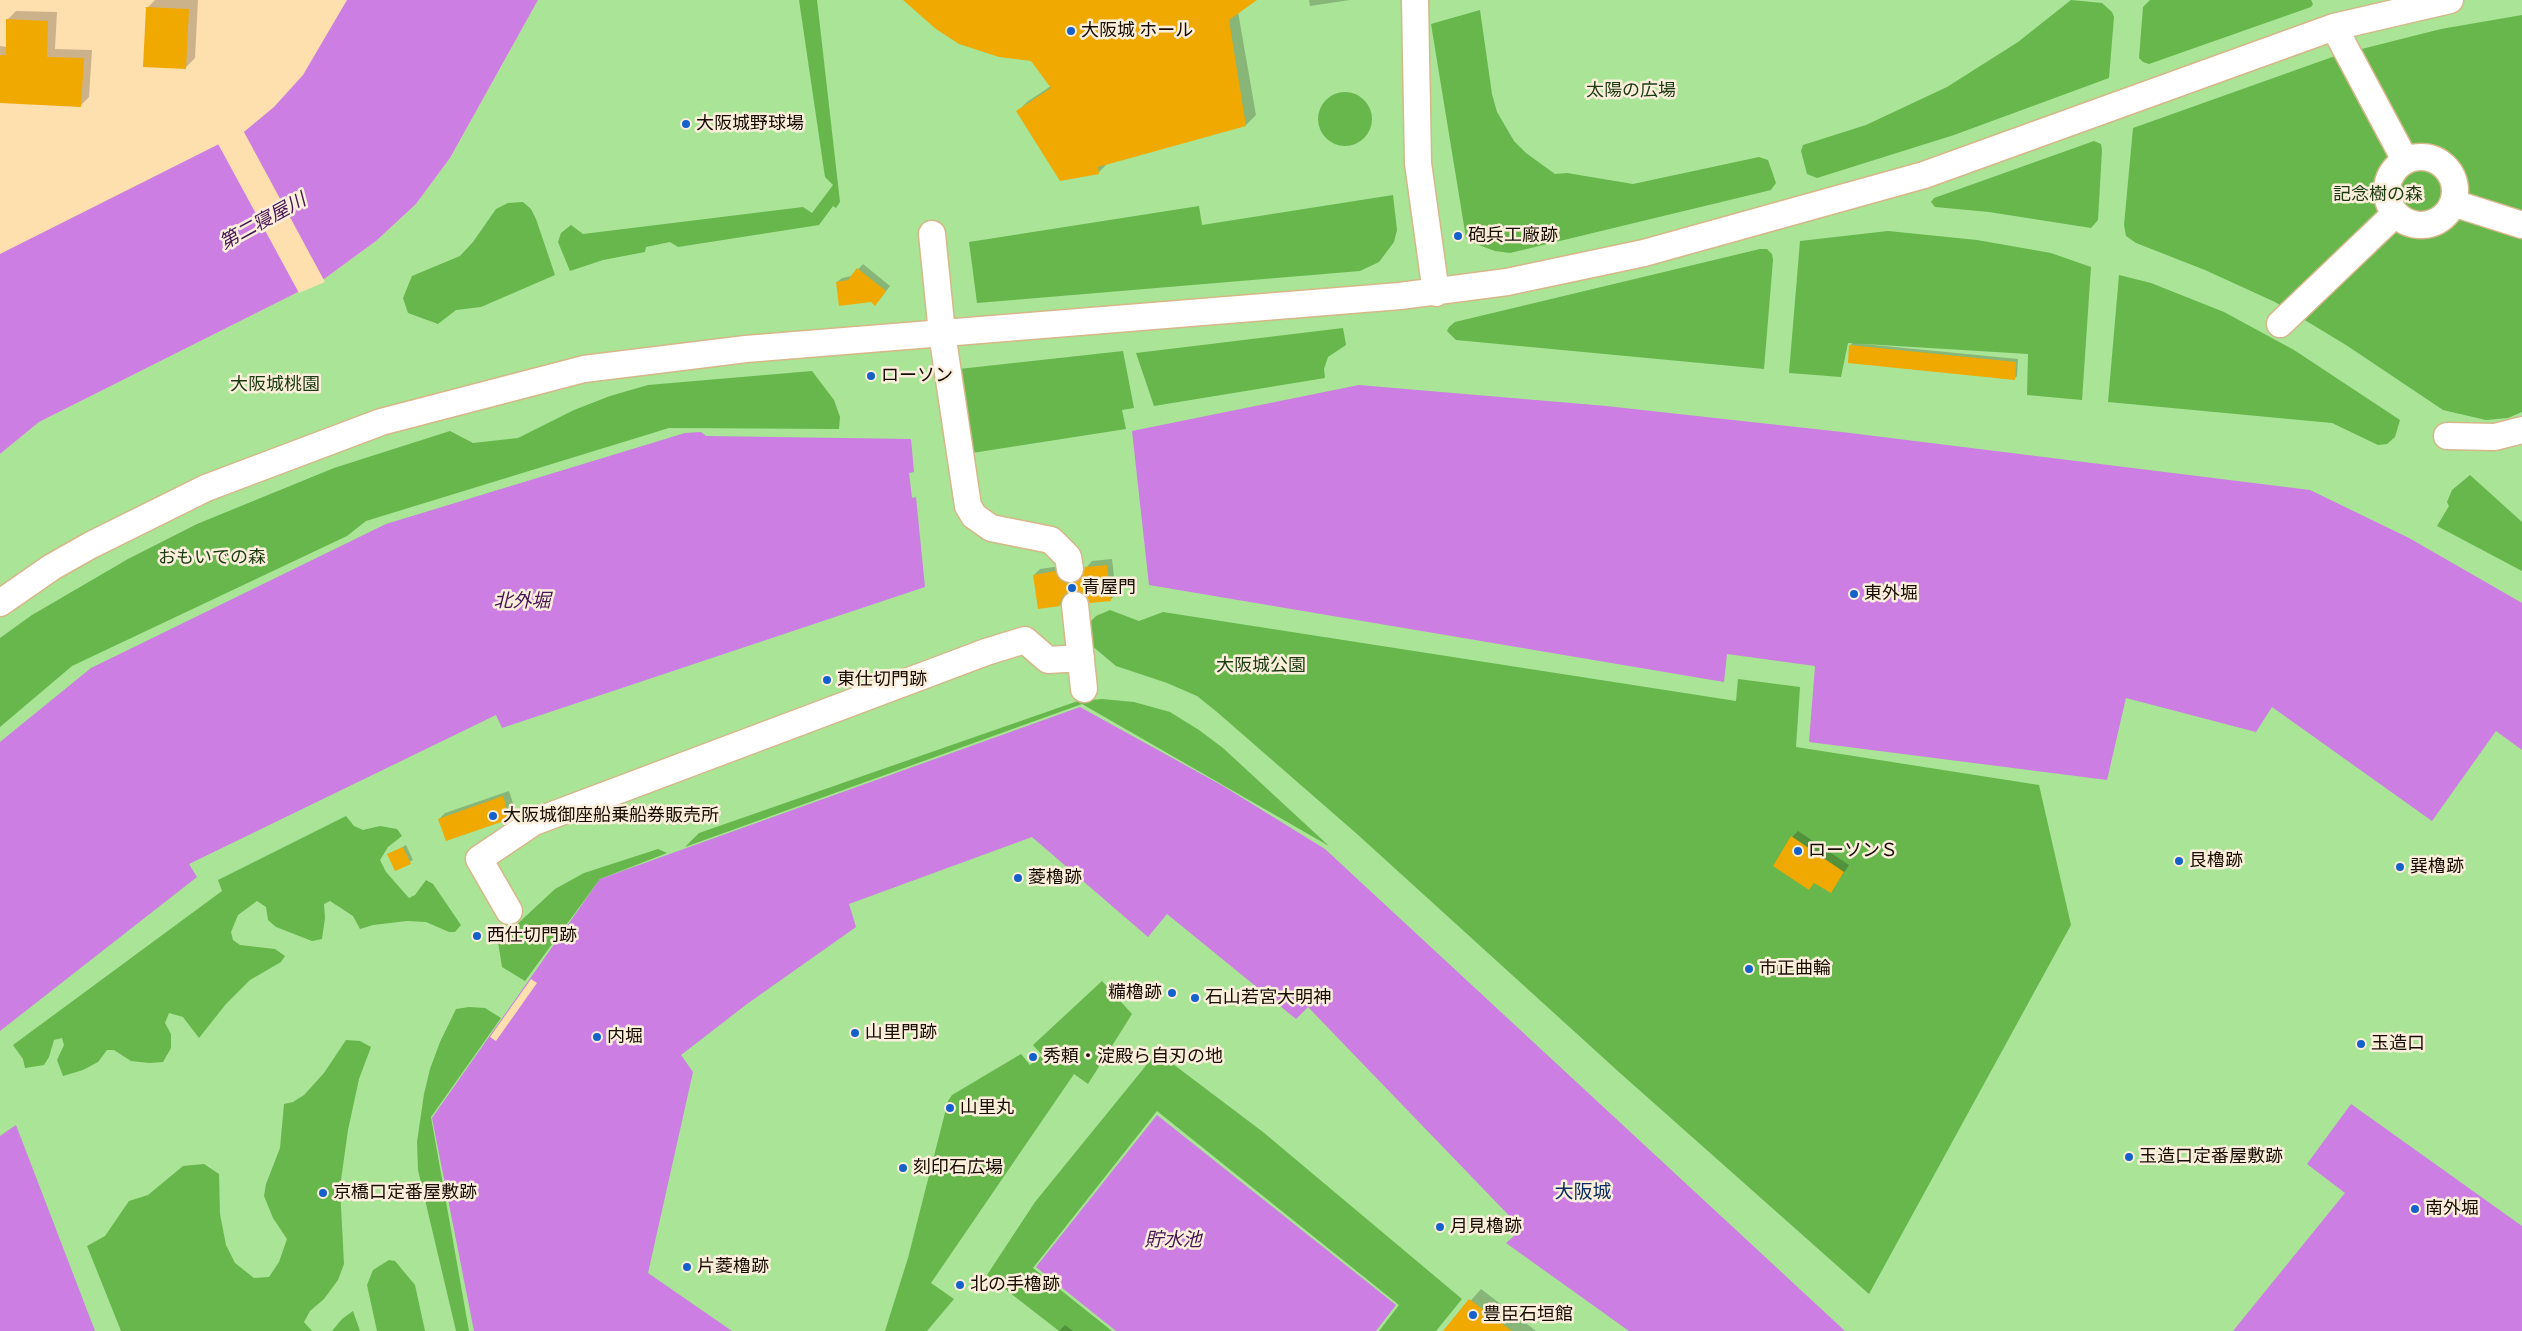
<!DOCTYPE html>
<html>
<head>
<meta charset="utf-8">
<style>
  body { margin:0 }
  canvas { display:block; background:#fedfae }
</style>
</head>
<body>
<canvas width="2522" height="1331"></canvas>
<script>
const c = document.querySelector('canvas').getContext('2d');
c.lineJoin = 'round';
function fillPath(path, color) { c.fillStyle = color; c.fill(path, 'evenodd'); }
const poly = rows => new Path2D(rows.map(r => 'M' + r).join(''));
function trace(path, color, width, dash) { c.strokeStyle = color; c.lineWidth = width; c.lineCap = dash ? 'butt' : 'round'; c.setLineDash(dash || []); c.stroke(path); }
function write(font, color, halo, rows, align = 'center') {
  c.font = font + ' "Fira Sans Condensed","Noto Sans JP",sans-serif'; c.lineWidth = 5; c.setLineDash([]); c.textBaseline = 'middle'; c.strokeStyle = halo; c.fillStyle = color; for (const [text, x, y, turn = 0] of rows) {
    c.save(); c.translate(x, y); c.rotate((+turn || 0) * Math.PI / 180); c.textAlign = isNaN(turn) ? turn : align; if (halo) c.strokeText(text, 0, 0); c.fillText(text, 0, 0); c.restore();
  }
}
const green = poly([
  [538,0,2522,0,2522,1331,0,1331,0,454,39,422,324,279,376,241,416,204,450,158]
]);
const forest = poly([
  [799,0,817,0,840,202,836,208,833,206,819,225,678,247,670,242,646,247,645,252,603,260,570,271,558,242,561,233,571,225,583,234,803,207,812,213,833,185,825,177],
  [2071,0,2102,3,2112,12,2114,17,2109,78,1954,135,1817,178,1807,174,1801,151,1803,145,1866,125,1947,87,2018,42],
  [2150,0,2311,0,2313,4,2311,7,2149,64,2143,62,2139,58,2143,7],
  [1480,10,1492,94,1497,112,1514,141,1526,153,1555,174,1567,173,1633,184,1759,157,1768,160,1776,183,1773,187,1771,190,1510,253,1495,251,1473,243,1466,238,1431,24],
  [2522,15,2522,412,2508,418,2486,420,2443,410,2346,345,2275,302,2205,270,2136,243,2126,236,2124,225,2133,128,2338,55,2441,29],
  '1318 119a27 27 0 1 1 54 0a27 27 0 1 1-54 0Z',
  [2094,141,2101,144,2102,150,2098,220,2091,228,1989,212,1935,207,1931,202,1934,198],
  [1393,195,1397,230,1394,242,1379,262,1360,271,977,303,969,242,1199,206,1202,225],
  [523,202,531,209,536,219,555,275,481,307,456,310,438,324,408,313,403,298,412,276,460,256,473,242,496,209,508,203],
  [1888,231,1977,240,2051,253,2091,267,2082,400,2027,395,2028,354,1848,343,1841,377,1789,373,1800,241],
  [1760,249,1767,249,1772,254,1773,260,1764,369,1456,340,1447,331,1449,327,1455,322],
  [2119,275,2151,283,2224,312,2294,350,2400,420,2395,437,2387,444,2378,445,2332,423,2108,402],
  [1343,328,1346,345,1328,357,1324,369,1325,378,1154,406,1136,353],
  [1123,351,1134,408,1122,410,1126,429,972,453,959,369],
  [812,371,834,400,840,417,839,429,669,428,366,521,347,536,72,666,0,727,0,638,32,615,128,559,197,524,334,468,450,431,473,443,518,438,574,410,610,396,648,385],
  [2470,475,2522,522,2522,571,2437,526,2449,506,2447,502,2452,490],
  [1110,610,1139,621,1163,612,1736,701,1738,679,1800,687,1796,747,2039,785,2071,925,1869,1294,1620,1073,1357,834,1217,712,1197,696,1167,683,1116,666,1091,645,1083,629,1096,616],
  [1102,699,1134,702,1170,712,1199,730,1223,748,1329,846,1082,704,685,847,699,833,1078,701],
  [346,816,354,826,363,830,380,826,397,829,402,836,388,847,380,860,386,872,409,898,415,895,426,880,433,884,461,925,455,932,449,932,426,922,407,921,373,925,360,929,353,916,330,901,324,904,325,918,322,939,312,941,276,927,268,920,266,907,257,901,238,915,231,932,233,940,240,945,275,949,285,956,281,962,250,980,226,1004,199,1038,183,1017,169,1013,165,1023,171,1034,171,1048,163,1062,149,1063,131,1061,114,1050,107,1050,98,1062,83,1070,63,1076,57,1060,64,1045,62,1038,54,1040,49,1057,44,1065,25,1068,23,1059,13,1045,222,891,218,880],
  [658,849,667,853,600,879,525,981,502,967,498,942,555,889,584,873],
  [1102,981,1132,1014,1088,1084,1074,1074,931,1283,954,1299,927,1331,885,1331,908,1258,948,1101,952,1095,1021,1054,1030,1065,1042,1055,1033,1045],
  [469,1007,485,1008,501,1018,431,1117,469,1331,456,1331,418,1170,417,1142,424,1094,430,1069,440,1042,456,1009],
  [346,1040,360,1041,371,1047,359,1079,348,1130,340,1187,344,1264,338,1280,324,1299,310,1311,304,1322,312,1331,121,1331,87,1246,105,1236,129,1201,148,1195,183,1166,204,1164,219,1174,220,1214,226,1245,235,1263,254,1278,269,1277,279,1262,287,1239,273,1218,264,1196,266,1184,280,1148,284,1104,293,1102,304,1095,324,1073],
  [1157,1052,1263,1132,1462,1299,1436,1331,1379,1331,1399,1305,1157,1111,1033,1268,1112,1331,1059,1331,987,1275,1035,1202],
  [389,1260,395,1261,415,1285,425,1331,377,1331,367,1285,373,1270],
  [353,1311,360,1331,332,1331,342,1319]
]);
const water = poly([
  [347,0,538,0,450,158,416,204,376,241,324,279,39,422,0,454,0,254,245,131,274,107,303,75],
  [1359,385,1606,406,1842,432,2310,490,2409,538,2522,603,2522,750,2496,731,2432,821,2272,707,2256,732,2126,698,2107,780,1809,742,1815,666,1727,654,1724,682,1149,585,1132,431],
  [701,432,706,436,911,439,914,472,909,473,912,498,916,497,925,587,502,728,496,715,189,864,197,877,0,1031,0,742,91,668,386,524,685,433],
  [1080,707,1223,786,1325,849,1845,1331,1629,1331,1506,1243,1522,1229,1308,1007,1296,1019,1167,914,1148,937,1032,837,849,904,856,927,747,1004,681,1055,693,1072,648,1273,732,1331,474,1331,432,1118,600,879],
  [2351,1104,2522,1226,2522,1331,2233,1331,2345,1193,2307,1164],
  [1157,1115,1396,1305,1376,1331,1116,1331,1036,1267],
  [16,1125,95,1331,0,1331,0,1136]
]);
const pier = poly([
  [245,127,244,132,325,282,299,293,217,142],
  [531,979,537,983,496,1041,490,1037]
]);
const shadow = poly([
  [155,0,198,0,195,58,186,67,148,7],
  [908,0,1253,0,1238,12,1256,115,1246,125,1108,163,1098,173,1018,111,1027,102,1051,86,1031,60],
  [1309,0,1350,0,1310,6],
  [16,11,57,12,55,49,92,50,89,97,80,106,0,102,0,46,7,47,7,20],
  [863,264,890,286,880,299,837,282,842,278,852,276],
  [1853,343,2018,359,2017,376,2014,379,1850,345],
  [1112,559,1116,594,1110,600,1074,589,1067,592,1066,599,1060,605,1034,575,1040,569,1061,566,1072,578,1079,578,1083,577,1086,568,1092,561],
  [509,791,516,812,510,818,439,819,445,813],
  [1798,831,1849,865,1831,892,1815,882,1809,888,1792,837],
  [406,845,413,860,396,870,389,855],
  [1481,1289,1536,1331,1444,1331],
  [1065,1325,1073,1331,1059,1331]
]);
const building = poly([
  [903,0,1257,0,1229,20,1246,126,1098,167,1099,174,1060,181,1016,111,1051,88,1031,61,999,57,959,44,936,29],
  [146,7,189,9,186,69,143,67],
  [6,19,48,21,47,57,84,58,81,107,0,103,0,55,6,55],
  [857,268,886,291,875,306,871,302,839,306,836,282,848,280],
  [1849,345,2016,362,2015,380,1848,363],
  [1107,565,1111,601,1090,603,1087,596,1074,590,1066,593,1061,599,1060,606,1038,609,1033,575,1055,571,1059,579,1065,583,1072,584,1080,580,1085,567],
  [503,796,510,819,446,841,438,819],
  [1791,836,1844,872,1831,893,1814,883,1809,890,1773,866],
  [403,847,411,864,395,871,387,854],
  [1469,1299,1512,1331,1443,1331]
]);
const street = poly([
  [1415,0,1418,163,1436,293],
  [2334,27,2405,160],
  '2387 191a34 34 0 1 1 68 0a34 34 0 1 1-68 0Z',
  [2453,203,2522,225],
  [932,234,942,333,968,506,974,516,991,528,1051,540,1068,557,1070,569],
  [2280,324,2395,214],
  [2447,436,2495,437,2522,430],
  [0,603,52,567,91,545,206,488,381,422,584,369,746,349,1400,296,1507,282,1644,253,1924,175,2334,27,2450,0],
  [1075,605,1084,689],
  [509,911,479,859,534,822,986,652,1025,640,1048,660,1081,658]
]);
const markers = [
  [1071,31,5,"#1461cb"],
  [686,124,5,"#1461cb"],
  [1458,236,5,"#1461cb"],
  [871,376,5,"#1461cb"],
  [1072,588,5,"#1461cb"],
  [1854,594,5,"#1461cb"],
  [827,680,5,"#1461cb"],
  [493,816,5,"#1461cb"],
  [1798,851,5,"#1461cb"],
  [2179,861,5,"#1461cb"],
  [2400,867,5,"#1461cb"],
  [1018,878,5,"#1461cb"],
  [477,936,5,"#1461cb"],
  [1749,969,5,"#1461cb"],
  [1172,993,5,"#1461cb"],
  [1195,998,5,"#1461cb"],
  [855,1033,5,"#1461cb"],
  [597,1037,5,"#1461cb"],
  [2361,1044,5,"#1461cb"],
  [1033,1057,5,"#1461cb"],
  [950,1108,5,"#1461cb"],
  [2129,1157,5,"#1461cb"],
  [903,1168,5,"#1461cb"],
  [323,1193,5,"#1461cb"],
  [2415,1209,5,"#1461cb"],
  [1440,1227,5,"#1461cb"],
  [687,1267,5,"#1461cb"],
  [960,1285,5,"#1461cb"],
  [1473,1315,5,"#1461cb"]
];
const poiNames = [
  ["大阪城 ホール",1081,31],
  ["大阪城野球場",696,124],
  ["砲兵工廠跡",1468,236],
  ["ローソン",881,376],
  ["青屋門",1082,588],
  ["東外堀",1864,594],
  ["東仕切門跡",837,680],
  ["大阪城御座船乗船券販売所",503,816],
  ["ローソンＳ",1808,851],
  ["艮櫓跡",2189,861],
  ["巽櫓跡",2410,867],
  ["菱櫓跡",1028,878],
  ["西仕切門跡",487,936],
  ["市正曲輪",1759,969],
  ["糒櫓跡",1162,993,"right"],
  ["石山若宮大明神",1205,998],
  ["山里門跡",865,1033],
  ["内堀",607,1037],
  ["玉造口",2371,1044],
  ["秀頼・淀殿ら自刃の地",1043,1057],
  ["山里丸",960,1108],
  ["玉造口定番屋敷跡",2139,1157],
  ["刻印石広場",913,1168],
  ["京橋口定番屋敷跡",333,1193],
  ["南外堀",2425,1209],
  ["月見櫓跡",1450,1227],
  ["片菱櫓跡",697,1267],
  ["北の手櫓跡",970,1285],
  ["豊臣石垣館",1483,1315]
];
const parkNames = [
  ["太陽の広場",1631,91],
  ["記念樹の森",2378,195],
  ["大阪城桃園",275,385],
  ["おもいでの森",212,558],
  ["大阪城公園",1261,666]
];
const waterNames = [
  ["第二寝屋川",263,222,-29],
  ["北外堀",522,602],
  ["貯水池",1173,1241]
];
const neighbourhoodNames = [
  ["大阪城",1583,1193]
];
fillPath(green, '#a9e497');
fillPath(forest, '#67b74d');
fillPath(water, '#cc7ee2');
fillPath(pier, '#fedfae');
fillPath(shadow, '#0003');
fillPath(building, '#efa901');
trace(street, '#d5b788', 29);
trace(street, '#fff', 26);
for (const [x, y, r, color] of markers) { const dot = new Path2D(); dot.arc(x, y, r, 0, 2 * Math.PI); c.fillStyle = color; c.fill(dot); trace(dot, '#fbefdc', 2); }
write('18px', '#170c00', '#fbefdc', poiNames, 'left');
write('18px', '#1b3a10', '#fbefdc', parkNames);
write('italic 19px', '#471554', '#fbefdc', waterNames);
write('19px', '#0a2d61', '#fbefdc', neighbourhoodNames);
</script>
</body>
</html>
